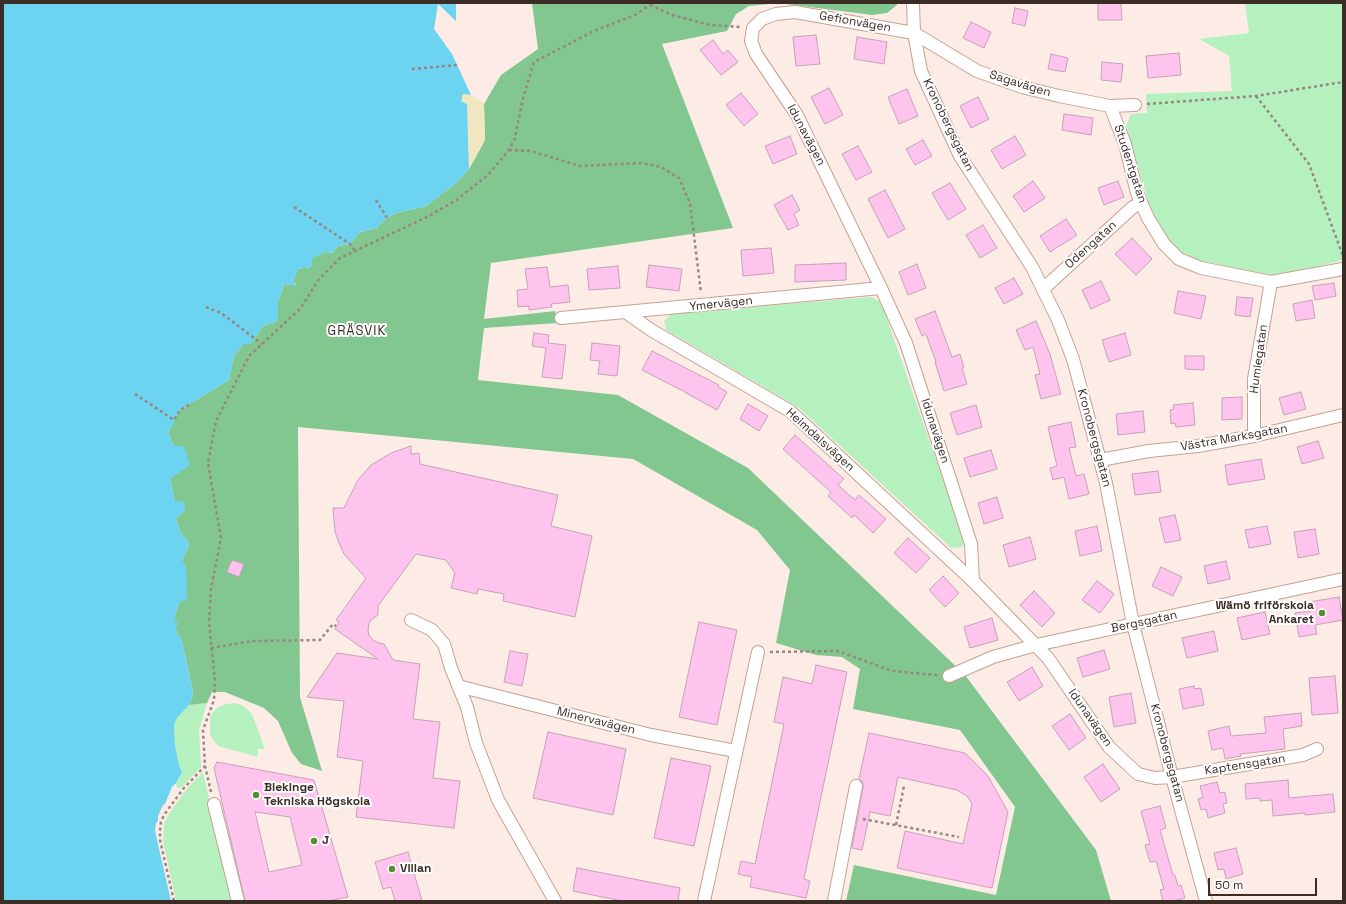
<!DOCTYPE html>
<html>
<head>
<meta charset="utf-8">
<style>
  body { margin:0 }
  #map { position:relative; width:1346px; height:904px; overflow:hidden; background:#fdece6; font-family:"Space Grotesk",sans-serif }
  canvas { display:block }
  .frame { position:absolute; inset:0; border:4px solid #3b2c26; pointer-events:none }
  .scale { position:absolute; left:1208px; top:878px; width:109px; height:18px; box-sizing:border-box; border:2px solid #3b2c26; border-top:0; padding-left:5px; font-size:12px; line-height:14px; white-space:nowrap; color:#3b2c26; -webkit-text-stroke:3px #fff; paint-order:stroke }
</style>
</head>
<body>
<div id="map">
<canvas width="1346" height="904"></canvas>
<div class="frame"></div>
<div class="scale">50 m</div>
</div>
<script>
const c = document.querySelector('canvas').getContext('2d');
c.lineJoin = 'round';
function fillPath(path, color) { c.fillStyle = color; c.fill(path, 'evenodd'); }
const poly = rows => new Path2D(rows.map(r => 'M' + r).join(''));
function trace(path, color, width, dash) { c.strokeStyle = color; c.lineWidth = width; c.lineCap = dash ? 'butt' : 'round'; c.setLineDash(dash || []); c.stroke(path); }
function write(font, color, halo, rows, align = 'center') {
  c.font = font + ' "Space Grotesk",sans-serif'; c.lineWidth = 4; c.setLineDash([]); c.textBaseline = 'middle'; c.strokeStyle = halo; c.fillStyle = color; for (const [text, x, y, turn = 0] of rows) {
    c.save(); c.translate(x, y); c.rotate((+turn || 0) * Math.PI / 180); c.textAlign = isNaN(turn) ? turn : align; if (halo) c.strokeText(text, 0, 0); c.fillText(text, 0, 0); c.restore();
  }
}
const green = poly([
  [1245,3,1343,3,1343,260,1276,277,1198,260,1182,252,1162,235,1148,202,1126,126,1131,114,1147,113,1146,94,1232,91,1229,56,1199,39,1249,33],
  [871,297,881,302,964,540,962,547,951,548,798,407,666,330,664,321,671,314],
  [207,703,199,730,201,767,182,787,177,788,176,783,182,772,179,765,175,745,174,724,177,718,189,705],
  [235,703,243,706,252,714,265,749,258,749,258,757,218,746,210,735,210,718,213,712,218,707,226,704],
  [203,772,232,901,176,901,163,841,164,824,167,817,185,791]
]);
const forest = poly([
  [532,3,897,3,897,5,887,13,872,15,779,3,749,6,736,14,727,31,662,44,733,228,491,263,484,319,555,311,557,323,484,328,478,380,618,395,748,468,965,675,1096,850,1111,901,846,901,854,865,996,895,1015,807,960,730,853,709,860,669,842,657,816,655,776,643,790,570,757,530,633,459,298,427,300,697,322,771,301,764,292,753,278,721,264,708,225,692,212,692,207,703,189,705,192,698,193,692,182,641,175,629,174,619,179,603,182,560,188,548,189,543,180,532,176,518,185,510,175,501,170,479,174,446,168,433,174,420,180,410,229,380,234,356,243,344,251,343,263,326,277,321,278,302,284,284,296,285,293,281,298,269,311,267,312,258,325,252,332,253,338,246,350,244,360,232,376,228,387,218,396,213,426,206,457,182,469,169,485,140,484,104,501,75,538,49]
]);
const sand = poly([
  [463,94,471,95,484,104,485,140,469,169,467,104,461,101]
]);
const water = poly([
  [3,3,456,3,456,21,438,4,434,29,452,54,471,95,463,94,461,101,467,104,469,169,457,182,426,206,396,213,387,218,376,228,360,232,350,244,338,246,332,253,325,252,313,258,311,267,298,269,293,281,296,286,284,284,278,302,278,321,263,326,251,344,243,344,234,356,229,380,180,410,168,433,174,446,184,446,190,465,170,479,175,501,184,502,185,510,176,518,180,532,189,543,188,548,182,560,186,566,187,599,179,603,174,619,178,623,175,629,182,641,193,692,192,698,189,705,177,718,174,725,175,745,179,765,182,772,176,783,172,787,165,804,163,805,158,816,158,821,156,823,155,831,171,901,3,901]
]);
const building = poly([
  [1098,3,1121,3,1122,20,1098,20,1098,3],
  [1015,8,1028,11,1025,26,1012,23,1015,8],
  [971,22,991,32,984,48,963,38,971,22],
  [816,35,820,64,796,66,793,37,816,35],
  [857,37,887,42,884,64,854,59,857,37],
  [713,40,723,54,728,50,738,62,721,75,700,50,713,40],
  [1179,53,1181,75,1148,78,1146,56,1179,53],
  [1051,54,1068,58,1065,72,1048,69,1051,54],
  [1102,62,1123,64,1121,82,1101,80,1102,62],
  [829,88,843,115,825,124,811,97,829,88],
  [907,89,918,116,899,124,888,97,907,89],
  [741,93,758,114,744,126,726,105,741,93],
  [978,97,989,119,971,128,960,106,978,97],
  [1064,114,1093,118,1091,135,1062,130,1064,114],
  [790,136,797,154,773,164,765,146,790,136],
  [1015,136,1026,155,1002,169,991,150,1015,136],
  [923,140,932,156,915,165,906,149,923,140],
  [858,146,872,172,856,180,842,154,858,146],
  [1033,181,1045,198,1024,212,1013,196,1033,181],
  [1118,181,1124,197,1104,205,1098,188,1118,181],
  [950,183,966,209,948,220,932,193,950,183],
  [885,190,905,229,888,238,868,199,885,190],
  [792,195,800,210,794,214,799,225,788,230,774,205,792,195],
  [1066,219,1077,235,1050,252,1040,236,1066,219],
  [983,225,997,248,980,258,966,235,983,225],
  [1132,238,1152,259,1136,275,1115,254,1132,238],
  [771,248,774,273,743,276,741,250,771,248],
  [846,263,846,280,795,282,795,265,846,263],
  [917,264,926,288,908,295,899,272,917,264],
  [649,265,682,269,679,291,646,287,649,265],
  [618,266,620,288,589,290,587,269,618,266],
  [547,267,550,287,568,285,570,302,551,304,552,307,529,310,529,306,518,307,517,290,528,289,525,269,547,267],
  [1014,278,1023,294,1004,304,995,288,1014,278],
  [1101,281,1110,300,1091,309,1082,290,1101,281],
  [1334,283,1336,296,1315,300,1312,286,1334,283],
  [1178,291,1206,296,1201,319,1174,313,1178,291],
  [1237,297,1253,298,1250,317,1235,315,1237,297],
  [1312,300,1315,318,1296,321,1293,304,1312,300],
  [935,311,952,357,960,354,964,368,962,368,967,384,944,391,935,362,936,362,926,334,922,336,915,319,935,311],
  [1036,321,1050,354,1061,394,1041,399,1035,375,1040,374,1033,347,1025,350,1016,330,1036,321],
  [534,333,549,335,548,343,566,345,562,379,542,377,546,348,532,346,534,333],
  [1125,333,1131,355,1109,362,1102,340,1125,333],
  [592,343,620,346,617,376,598,374,600,361,590,360,592,343],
  [652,351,719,385,718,387,727,392,717,410,686,393,687,393,642,370,652,351],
  [1185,356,1204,356,1204,370,1185,369,1185,356],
  [1301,392,1306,409,1284,415,1279,398,1301,392],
  [1242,397,1242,419,1222,420,1222,398,1242,397],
  [1193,403,1195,425,1176,427,1175,423,1171,424,1170,410,1174,409,1173,405,1193,403],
  [748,404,768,416,759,431,740,419,748,404],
  [976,405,982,427,957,435,950,413,976,405],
  [1143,411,1145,432,1118,435,1116,414,1143,411],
  [1071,422,1076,447,1069,448,1076,476,1084,474,1089,494,1069,499,1064,477,1053,480,1050,468,1057,466,1048,427,1071,422],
  [795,435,844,479,838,485,855,500,859,495,886,519,873,533,854,515,852,518,828,496,831,492,783,449,795,435],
  [1318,441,1324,458,1302,464,1297,447,1318,441],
  [411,446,411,454,419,453,420,464,558,495,551,526,592,536,575,617,503,601,504,594,478,589,477,594,451,588,455,573,446,560,416,554,378,606,378,615,371,620,369,624,368,630,369,635,373,640,379,643,384,644,393,660,420,664,413,719,440,722,433,778,460,781,454,828,356,817,363,761,337,757,344,701,307,697,337,653,378,659,335,629,339,622,336,620,366,578,352,563,344,554,339,543,335,532,333,508,344,508,358,480,371,465,391,453,411,446],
  [991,450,997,469,970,477,964,458,991,450],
  [1261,459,1265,479,1228,485,1225,465,1261,459],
  [1158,471,1161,492,1135,495,1132,474,1158,471],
  [997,497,1003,518,984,524,978,503,997,497],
  [1175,515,1181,540,1165,543,1159,518,1175,515],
  [1097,526,1102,551,1080,556,1075,531,1097,526],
  [1267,526,1271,544,1249,548,1245,530,1267,526],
  [1315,529,1319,554,1298,558,1294,532,1315,529],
  [1030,537,1036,559,1009,567,1003,545,1030,537],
  [908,538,930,558,916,573,894,553,908,538],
  [232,560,244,564,239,577,227,572,232,560],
  [1226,561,1230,579,1208,584,1204,566,1226,561],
  [1161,567,1182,577,1173,596,1152,586,1161,567],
  [943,576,959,593,945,607,929,590,943,576],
  [1097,581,1114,594,1100,613,1082,600,1097,581],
  [1034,591,1055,613,1042,627,1020,605,1034,591],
  [1339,597,1343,620,1315,625,1317,634,1299,637,1295,613,1311,611,1309,602,1339,597],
  [1265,612,1270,634,1242,640,1237,618,1265,612],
  [992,618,998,640,970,648,964,627,992,618],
  [699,622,737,630,717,725,679,717,699,622],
  [1214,631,1218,651,1187,658,1182,638,1214,631],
  [1104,650,1110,669,1083,677,1077,658,1104,650],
  [510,651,528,654,522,686,504,682,510,651],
  [816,665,847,672,804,879,810,881,806,898,750,887,752,877,738,874,741,861,755,864,784,724,774,722,783,677,812,684,816,665],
  [1032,667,1043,686,1019,701,1007,682,1032,667],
  [1335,676,1338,713,1312,715,1309,678,1335,676],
  [1194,686,1194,689,1201,688,1204,705,1183,709,1179,689,1194,686],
  [1131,693,1136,723,1114,727,1109,697,1131,693],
  [1301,713,1302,726,1283,729,1285,749,1240,754,1241,756,1225,759,1223,748,1212,750,1208,731,1229,726,1231,736,1266,733,1264,717,1301,713],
  [1070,714,1086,738,1069,750,1052,726,1070,714],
  [548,732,626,749,613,815,533,798,548,732],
  [869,733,965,753,988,776,1008,812,992,888,897,868,905,831,963,844,972,804,967,796,957,790,898,777,890,816,870,812,862,850,852,848,863,787,863,783,859,779,869,733],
  [671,758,711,766,694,846,654,838,671,758],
  [217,762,314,780,348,897,328,901,245,901,214,768,217,762],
  [255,812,290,817,302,865,269,872,255,812],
  [1103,764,1120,789,1101,802,1084,777,1103,764],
  [1288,780,1289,798,1333,794,1335,812,1305,815,1305,813,1273,816,1272,800,1260,801,1260,798,1246,799,1245,784,1288,780],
  [1217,782,1220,793,1225,792,1227,803,1223,804,1225,813,1208,818,1206,809,1201,810,1198,799,1203,797,1200,786,1217,782],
  [1160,806,1166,828,1160,830,1173,875,1175,875,1178,886,1181,885,1185,898,1173,901,1163,901,1160,890,1164,889,1156,861,1150,862,1145,845,1150,844,1141,811,1160,806],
  [1236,848,1243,874,1226,879,1224,869,1218,870,1214,853,1236,848],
  [408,852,422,901,395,901,391,887,383,889,375,862,408,852],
  [577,868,680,888,678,901,622,901,573,891,577,868]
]);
const path = poly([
  [650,5,672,15,710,25,740,27],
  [412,69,457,65],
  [1256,96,1309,164,1343,256],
  [1147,104,1256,96,1343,82],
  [509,150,531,151,580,166,642,163,661,167,679,178,690,203,701,293],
  [376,200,387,218],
  [294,207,350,244,355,251],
  [206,307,221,313,262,344],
  [135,394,174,420,180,410,192,403],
  [211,648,253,641,320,640,333,624,336,626],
  [770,652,838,651,892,671,937,675],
  [211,792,205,766,203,730,214,700,215,681,209,622,211,589,221,538,208,463,216,421,249,356,300,309,319,279,340,258,427,217,455,201,488,175,509,150,515,138,523,98,534,62,594,31,635,15,653,3],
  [863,819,959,837],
  [896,825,904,786],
  [174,901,160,840,160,831,161,822,164,815,183,789,205,766]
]);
const street = poly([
  [913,3,914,33,921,71,960,156,1032,267,1058,320,1073,359,1106,483,1133,624,1172,777,1206,901],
  [1135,105,1110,106,1059,96,1022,87,977,71,914,33,795,12,776,14,762,19,753,28,751,41,756,54,797,115,881,288,906,343,971,544,973,581,1048,658,1109,747,1138,774,1155,778,1172,777,1303,755,1317,749],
  [1110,106,1125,144,1137,193,1148,218,1164,244,1179,259,1201,268,1271,282,1343,269],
  [1043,289,1133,207,1141,203],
  [627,313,651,330,790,411,973,581],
  [561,318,881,288],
  [1254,436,1254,379,1271,282],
  [1100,460,1149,451,1198,446,1254,436,1343,415],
  [411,620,432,630,444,644,451,668,467,707,476,743,498,800,555,901],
  [949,676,993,657,1036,645,1343,579],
  [458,686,651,735,736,751],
  [214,804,238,901],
  [704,901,758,652],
  [834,901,856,786]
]);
const markers = [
  [1322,613,4,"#508f30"],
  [256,795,4,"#508f30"],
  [314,841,4,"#508f30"],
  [392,869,4,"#508f30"]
];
const streetNames = [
  ["Gefionvägen",855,22,10],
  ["Sagavägen",1020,84,17],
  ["Kronobergsgatan",948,125,64],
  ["Idunavägen",806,135,62],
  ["Studentgatan",1130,164,72],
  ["Odengatan",1091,245,-42],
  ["Ymervägen",721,304,-6],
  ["Humlegatan",1259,359,-82],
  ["Idunavägen",935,431,72],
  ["Kronobergsgatan",1094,438,75],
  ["Västra Marksgatan",1234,438,-10],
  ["Heimdalsvägen",820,440,42],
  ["Bergsgatan",1144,622,-12],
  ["Idunavägen",1090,718,55],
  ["Minervavägen",596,721,14],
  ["Kronobergsgatan",1167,753,75],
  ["Kaptensgatan",1245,765,-9]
];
const poiNames = [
  ["Wämö friförskola",1314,606,"right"],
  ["Ankaret",1314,620,"right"],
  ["Blekinge",264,788],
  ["Tekniska Högskola",264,802],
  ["J",322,841],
  ["Villan",400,869]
];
const neighbourhoodNames = [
  ["GRÄSVIK",357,331]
];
fillPath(green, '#b5f0bf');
fillPath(forest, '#83c790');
fillPath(sand, '#f0e7c1');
fillPath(water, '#6cd3f1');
fillPath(building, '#fec4ed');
trace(building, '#c4a2b9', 1);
trace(street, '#c6a191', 14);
trace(path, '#978781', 2.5, [3, 3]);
trace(street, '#fff', 12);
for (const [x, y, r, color] of markers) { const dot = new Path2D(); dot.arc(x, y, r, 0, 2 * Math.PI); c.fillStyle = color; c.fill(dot); trace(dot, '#fff', 1.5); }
write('12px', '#3b2c26', '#fff', streetNames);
write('bold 12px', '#3b2c26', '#fff', poiNames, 'left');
c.letterSpacing = '1px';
write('13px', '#3b2c26', '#fff', neighbourhoodNames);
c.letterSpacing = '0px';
</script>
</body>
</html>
